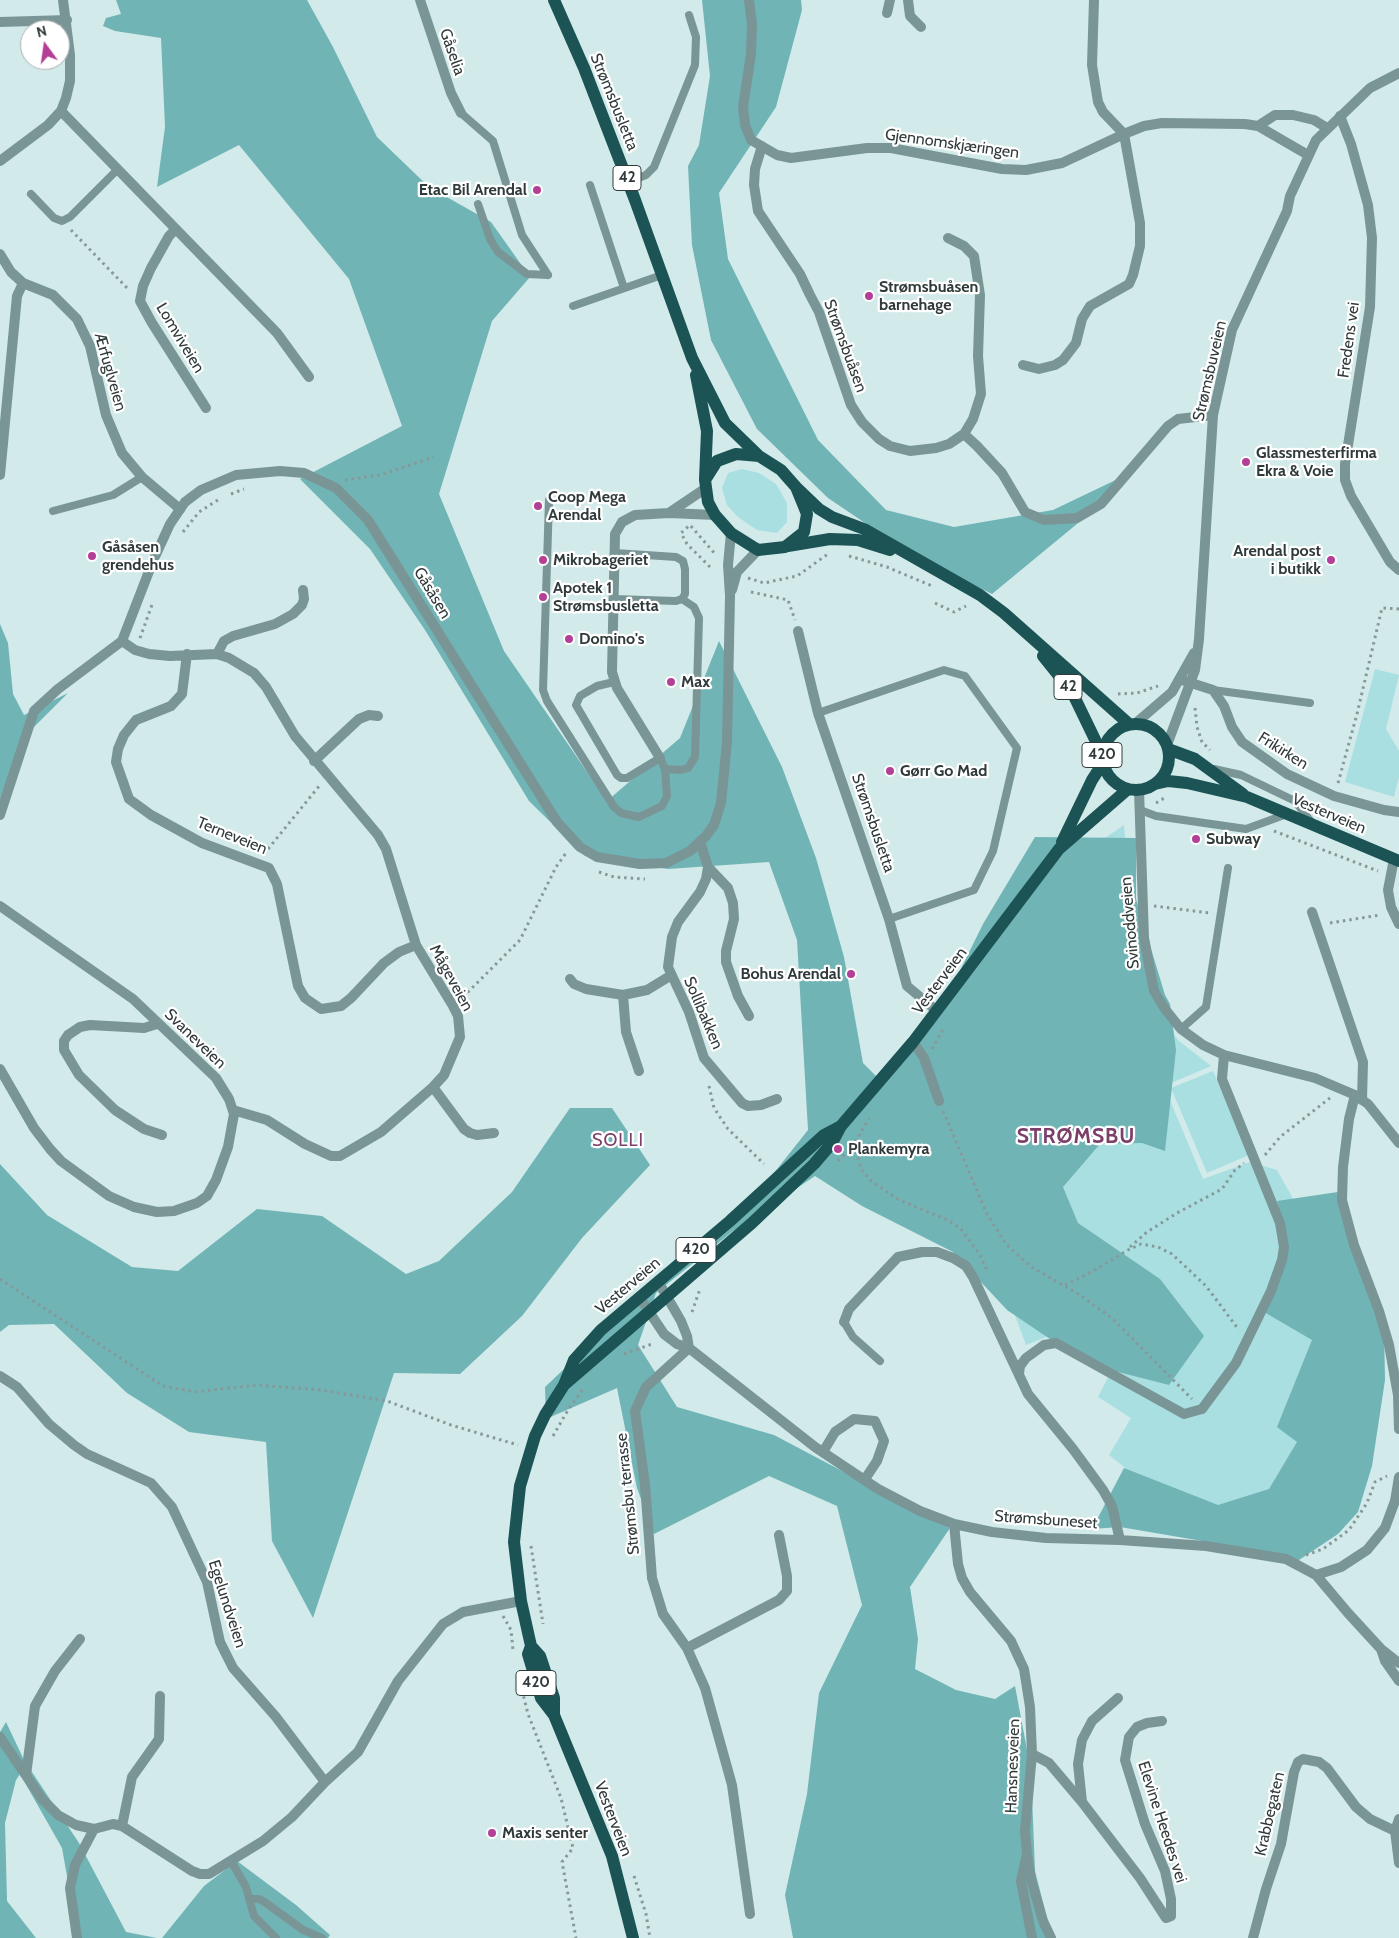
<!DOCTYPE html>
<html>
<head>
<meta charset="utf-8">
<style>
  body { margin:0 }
  #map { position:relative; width:1399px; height:1938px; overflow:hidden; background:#d2eaea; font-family:Cabin,sans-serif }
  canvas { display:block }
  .north { position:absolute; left:20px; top:20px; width:50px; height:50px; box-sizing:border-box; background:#fff; border:1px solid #adb0b1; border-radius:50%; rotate:346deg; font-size:14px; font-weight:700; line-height:20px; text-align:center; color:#313a3b }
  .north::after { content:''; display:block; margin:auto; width:18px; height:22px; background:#b33f97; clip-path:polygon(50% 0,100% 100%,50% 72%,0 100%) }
</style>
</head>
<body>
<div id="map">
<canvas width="1399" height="1938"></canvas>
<div class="north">N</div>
</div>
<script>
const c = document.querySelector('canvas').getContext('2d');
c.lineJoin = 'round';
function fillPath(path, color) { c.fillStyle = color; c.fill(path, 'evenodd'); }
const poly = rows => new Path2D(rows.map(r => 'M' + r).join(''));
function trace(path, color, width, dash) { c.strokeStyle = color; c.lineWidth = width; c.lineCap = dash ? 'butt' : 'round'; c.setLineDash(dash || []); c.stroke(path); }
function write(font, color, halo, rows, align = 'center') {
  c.font = font + ' Cabin,sans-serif'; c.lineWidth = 4.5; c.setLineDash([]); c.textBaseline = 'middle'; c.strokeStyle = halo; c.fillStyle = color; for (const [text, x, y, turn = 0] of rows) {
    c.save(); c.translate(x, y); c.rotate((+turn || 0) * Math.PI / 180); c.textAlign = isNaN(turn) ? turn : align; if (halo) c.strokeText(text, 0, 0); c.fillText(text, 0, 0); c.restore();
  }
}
const green = poly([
  [742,469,759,473,776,484,787,503,787,522,777,533,757,530,738,517,727,505,722,488,728,473],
  [1375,669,1399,675,1386,729,1399,751,1399,777,1394,797,1345,782],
  [1124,825,1134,955,1161,1018,1179,1041,1211,1066,1164,1086,1203,1179,1250,1162,1277,1170,1337,1277,1318,1530,1162,1497,1109,1455,1131,1418,1098,1397,1114,1366,1059,1332,1026,1345,998,1269,1089,849],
  [1213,1071,1249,1155,1207,1173,1171,1088]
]);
const forest = poly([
  [116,0,307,0,333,47,377,137,429,187,491,222,530,277,492,321,439,494,504,651,607,801,680,738,719,641,782,767,816,858,844,957,863,1063,880,1080,938,1015,983,924,1035,837,1136,838,1136,899,1165,995,1170,1004,1176,1050,1165,1151,1142,1143,1100,1144,1063,1187,1078,1223,1160,1279,1204,1336,1169,1385,1087,1364,1007,1310,953,1252,862,1206,815,1176,733,1231,656,1293,638,1345,677,1407,774,1435,950,1528,910,1587,918,1639,915,1669,956,1690,995,1699,1015,1686,1031,1771,1035,1871,1052,1938,793,1938,785,1895,807,1794,819,1693,862,1605,837,1506,769,1476,654,1534,637,1488,617,1388,546,1419,545,1387,690,1250,766,1183,808,1130,797,940,769,862,668,869,585,856,529,801,425,630,370,549,300,479,402,426,349,279,239,145,157,187,165,127,161,38,115,31,103,26,106,18,121,14],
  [702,0,801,0,802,10,776,107,719,193,728,259,818,440,886,510,954,527,1053,510,1124,476,1089,514,992,594,911,554,828,498,757,429,711,340,692,245,688,166,699,145,710,76],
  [0,624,8,643,13,694,24,715,68,693,24,737,0,799],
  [570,1108,612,1108,650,1165,582,1238,522,1316,460,1374,394,1373,313,1618,272,1541,266,1442,189,1432,127,1393,54,1324,9,1325,0,1332,0,1164,47,1215,132,1267,178,1271,257,1209,322,1216,406,1274,439,1261,512,1192],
  [1338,1192,1384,1327,1385,1380,1372,1466,1358,1512,1338,1534,1296,1562,1214,1543,1120,1527,1092,1529,1124,1468,1218,1505,1269,1489,1297,1442,1277,1427,1312,1340,1264,1312,1287,1240,1277,1201],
  [6,1722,24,1760,79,1843,126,1932,157,1938,78,1938,62,1848,20,1774,16,1780,5,1823,7,1901,36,1938,0,1938,0,1732],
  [237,1861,296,1905,330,1935,328,1938,162,1938,204,1886]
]);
const path = poly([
  [71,230,129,290],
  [345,480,380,475,434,457],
  [231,494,244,489],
  [183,532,199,512,221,498],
  [849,556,887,567,932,586],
  [710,567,687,544,681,533,690,525,716,555],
  [748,578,764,583,797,576,828,554],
  [751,592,788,600,795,620],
  [935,603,954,612,966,606],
  [140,638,153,602],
  [1118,694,1137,693,1158,686],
  [1195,708,1197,727,1202,742,1210,750],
  [1338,783,1357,714,1382,608,1399,609],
  [1156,803,1166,797],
  [1274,831,1378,871],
  [264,854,320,785],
  [599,872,614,877,645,879],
  [1154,906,1210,913],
  [1330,923,1380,915],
  [463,997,520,940,556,867,566,853],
  [932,1049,944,1028],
  [709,1086,714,1108,728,1129,764,1164],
  [943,1111,987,1214,1006,1244,1030,1266,1080,1295,1113,1319,1192,1399],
  [854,1145,861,1169,870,1180,899,1200,948,1220,961,1229,980,1255,988,1273],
  [1265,1155,1280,1137,1330,1098],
  [838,1161,854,1145,869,1118],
  [1130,1247,1147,1232,1177,1213,1222,1189,1235,1170,1244,1163],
  [0,1279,163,1386,195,1392,257,1385,321,1390,387,1401,451,1425,518,1445],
  [1065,1285,1095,1270,1128,1250,1141,1244,1158,1247,1172,1254,1206,1286,1239,1330],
  [692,1312,700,1289],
  [624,1354,652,1344],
  [553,1436,568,1410,583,1389],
  [531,1546,543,1624],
  [1306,1555,1323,1549,1349,1530,1367,1503,1375,1482,1387,1476],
  [503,1616,511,1630,513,1650],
  [522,1690,528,1714,561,1798,573,1848,562,1862,576,1938],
  [634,1876,646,1914,650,1938]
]);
const service = poly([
  [461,113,493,141,522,235,548,275],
  [628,182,646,175,654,167,695,65,696,37,689,15],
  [590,185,624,288],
  [31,194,54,218,62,221,70,217,118,169],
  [478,204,490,239,498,252,527,274,548,275],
  [573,306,662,275],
  [549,500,543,690,547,701,614,807,621,813,639,817,662,806,667,796,665,769,660,758,627,778,621,778,617,775,576,705,580,696,597,686,614,682],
  [53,511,113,495,142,477],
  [614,599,676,601,682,599,685,594,685,569,683,561,676,557,615,553],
  [1213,690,1310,703],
  [818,713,944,670,965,676,1017,748,993,851,974,890,889,919],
  [665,769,681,770,688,768,695,757,699,618,694,607,682,599],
  [1214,769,1241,775,1295,801,1312,823],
  [1140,810,1156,816,1246,829,1287,814],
  [1181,1029,1206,1007,1228,868],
  [844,1322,853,1337,880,1361],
  [231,1861,246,1887,254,1916,276,1938],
  [249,1899,259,1899,266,1903,303,1930,322,1938]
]);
const minor = poly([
  [420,0,451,93,461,113],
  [749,0,752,24,751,54,743,107,745,125,751,140,777,155,791,158,867,148,891,148,1002,169,1026,170,1062,163,1124,134,1140,223,1140,246,1133,275,1129,284,1090,306,1082,319,1076,343,1063,360,1055,365,1039,369,1023,365],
  [908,0,910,16,921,27],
  [887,13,890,0],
  [0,22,67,20],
  [61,111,277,333,309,377],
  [1340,116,1351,144,1368,205,1372,238,1370,307,1345,464,1345,480,1351,496,1390,562,1399,570],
  [762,146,755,169,754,185,758,211,800,274,810,295,819,312,851,405,862,422,879,439,890,446,910,451,936,448,949,444,964,434,977,446,1002,473,1025,512,1044,520,1077,518,1101,504,1168,426,1178,419,1213,415],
  [0,161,48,125,61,111,66,98,70,81,70,55,63,0],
  [176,229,169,236,151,268,143,286,140,301,152,323,206,408],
  [948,238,964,246,974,256,980,295,978,356,981,394,973,419,964,434],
  [0,254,11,272,23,283,53,295,77,319,90,346,106,415,122,453,142,477,180,509],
  [0,475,17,296,23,283],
  [669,513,706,488],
  [798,631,818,713,889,919,907,986,937,1011],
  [187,654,182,694,171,706,136,720,124,735,118,749,116,762,129,799,151,815,202,843,269,868,277,884,298,986,305,998,321,1009,341,1006,351,998,384,963,399,952,416,945],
  [217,654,224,641,233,636,275,624,293,614,302,605,304,599,303,590],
  [1182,680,1213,690,1224,706,1232,727,1242,742,1287,774,1334,796,1384,810,1399,812],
  [660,758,617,688,612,672,615,534,622,522,635,515,669,513,715,515],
  [314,761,359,719,369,715,378,716],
  [1139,790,1144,938,1154,991,1165,1009,1181,1029,1203,1045,1224,1055,1315,1078,1355,1095,1368,1104,1399,1143],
  [0,815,34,711,58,689,122,641,135,650,149,654,170,656,217,654,229,658,254,673,266,687,295,736,378,835,386,849,416,945,453,1006,458,1016,460,1037,444,1075,433,1087,381,1132,340,1156,331,1156,305,1144,267,1120,233,1110],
  [700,842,708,867,706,879,700,892,678,922,672,937,668,967,689,1012,704,1058,742,1103,748,1106,761,1105,777,1099],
  [1394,859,1388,890,1391,907,1399,924],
  [708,867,728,888,733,903,734,919,726,951,726,962,738,996,749,1016],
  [0,906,133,999,216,1078,229,1099,234,1114,228,1147,216,1180,207,1196,197,1203,174,1211,157,1212,134,1207,109,1196,61,1161,50,1149,34,1128,0,1069],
  [1312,912,1363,1062,1362,1100],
  [570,979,574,984,586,989,623,995,647,990,670,976],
  [623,995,626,1032,639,1071],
  [157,1024,144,1028,90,1025,80,1027,68,1035,64,1041,64,1050,79,1075,115,1110,144,1129,162,1135],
  [913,1042,924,1058,939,1101],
  [433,1087,464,1129,470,1133,477,1135,494,1133],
  [1355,1095,1349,1119,1343,1167,1342,1200,1354,1245,1379,1311,1389,1345,1398,1395,1399,1429],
  [659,1283,681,1321,687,1336,689,1348],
  [640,1298,664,1334,677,1344,689,1348,815,1447,878,1489,920,1511,954,1524,992,1532,1046,1538,1120,1540,1206,1546,1286,1559,1316,1575,1348,1613,1381,1649,1385,1661,1399,1681],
  [844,1322,849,1309,898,1257,922,1252,937,1252,953,1258,966,1266,973,1277,1028,1394,1073,1449,1103,1490,1112,1506,1120,1540],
  [689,1348,646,1387,635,1411,645,1485,652,1578,663,1614,687,1648,705,1688,732,1785,750,1914],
  [1019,1374,1020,1366,1026,1358,1044,1345,1056,1343,1184,1414,1202,1409,1236,1363,1271,1291,1282,1260,1284,1247,1280,1223,1222,1079,1224,1055],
  [0,1376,17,1387,49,1424,74,1445,87,1454,151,1483,172,1507,207,1582,220,1642,233,1668,276,1717,325,1782,358,1752,398,1681,443,1624,463,1612,521,1601],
  [823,1452,835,1432,854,1419,875,1421,884,1441,877,1461,865,1479],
  [954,1524,958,1564,962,1578,970,1592,1011,1641,1024,1669,1030,1707,1032,1754,1025,1831,1027,1854,1031,1879,1043,1921,1051,1938],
  [1316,1575,1341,1567,1367,1550,1385,1528,1395,1501,1399,1477],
  [687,1648,779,1600,787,1591,787,1576,779,1535],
  [1381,1649,1399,1663],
  [0,1737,42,1799,58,1815,76,1825,94,1829,113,1824,122,1826,192,1871,200,1874,209,1874,263,1841,292,1817,325,1782],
  [1032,1754,1049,1763,1082,1802,1140,1878,1166,1918,1171,1916,1171,1899,1165,1871,1145,1824,1125,1760,1129,1737,1137,1727,1147,1723,1162,1721],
  [26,1775,35,1706,55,1671,80,1639],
  [1082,1802,1078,1764,1082,1740,1092,1721,1118,1698],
  [1399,1819,1395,1831,1399,1863],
  [122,1826,132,1777,159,1739,160,1696],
  [1026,1858,1021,1881,1032,1938],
  [77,1938,70,1888,75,1865,94,1829],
  [1253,1938,1266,1889,1281,1844,1294,1772,1298,1762,1303,1759,1319,1762,1327,1768,1356,1807,1370,1819,1395,1831]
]);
const tertiary = poly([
  [1094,0,1092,65,1098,102,1103,112,1124,134,1144,126,1162,123,1245,124,1258,126,1308,155],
  [1258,126,1275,115,1293,115,1314,120,1327,128],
  [732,590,737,572,758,550],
  [122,641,153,561,170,524,185,502,201,490,236,475,280,471,304,473,336,488,368,520,557,822,580,847,597,857,640,864,666,863,690,851,706,836,714,825,721,803,727,742,730,596,728,565,731,533],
  [1136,723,1172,692,1194,653],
  [1167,745,1195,670,1199,639,1213,415,1232,330,1287,211,1290,196,1316,140,1370,88,1399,73]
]);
const primary = poly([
  [554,0,584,68,635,200,692,358,725,423,759,456],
  [696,375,707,431,705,479],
  [736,454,759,456,781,470,796,487,807,514,804,532,785,547,758,550,731,533,715,515,708,502,705,480,717,461,736,454],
  [796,487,819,509,832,517,864,529,980,595,1004,613,1129,724],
  [788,546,830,539,858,540,890,550],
  [1043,656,1072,692,1102,754],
  '1103 757a33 33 0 1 1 66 0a33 33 0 1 1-66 0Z',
  [1168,749,1195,759,1243,794],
  [1155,784,1168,781,1187,783,1247,797,1399,861],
  [1062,842,1092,780,1103,763],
  [564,1385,752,1223,814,1164,832,1143,841,1126,913,1042,1059,849,1128,789],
  [531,1646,528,1654,541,1698,554,1715,612,1856,633,1938],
  [554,1715,554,1698,540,1656,531,1646,521,1601,514,1542,520,1486,535,1436,545,1415,564,1385,574,1360,601,1330,730,1221,824,1135,841,1126]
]);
const markers = [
  [537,190,5,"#b33f97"],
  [869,296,5,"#b33f97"],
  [1246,462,5,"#b33f97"],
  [538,506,5,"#b33f97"],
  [92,556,5,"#b33f97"],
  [543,560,5,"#b33f97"],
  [1331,560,5,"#b33f97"],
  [543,597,5,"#b33f97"],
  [569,639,5,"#b33f97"],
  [671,682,5,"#b33f97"],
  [890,771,5,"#b33f97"],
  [1196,839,5,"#b33f97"],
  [851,974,5,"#b33f97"],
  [838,1149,5,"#b33f97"],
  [492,1833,5,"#b33f97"]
];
const shields = [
  [627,178,28],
  [1068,687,28],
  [1102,755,40],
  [696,1250,40],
  [536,1683,40]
];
const shieldNames = [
  ["42",627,178],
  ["42",1068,687],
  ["420",1102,755],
  ["420",696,1250],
  ["420",536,1683]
];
const streetNames = [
  ["Gåselia",452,52,71],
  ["Strømsbusletta",614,102,68],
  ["Gjennomskjæringen",952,144,8],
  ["Lomviveien",180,338,59],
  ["Fredens vei",1349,340,-82],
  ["Strømsbuåsen",845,346,70],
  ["Strømsbuveien",1210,371,-77],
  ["Ærfuglveien",110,372,74],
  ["Gåsåsen",432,593,59],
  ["Frikirken",1283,751,32],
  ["Vesterveien",1329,814,23],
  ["Strømsbusletta",873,823,71],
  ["Terneveien",232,836,22],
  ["Svinoddveien",1130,923,-95],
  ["Mågeveien",451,978,61],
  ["Vesterveien",940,981,-53],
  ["Sollibakken",703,1013,67],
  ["Svaneveien",195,1039,44],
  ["Vesterveien",628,1286,-40],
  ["Strømsbu terrasse",628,1494,-96],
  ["Strømsbuneset",1046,1520,4],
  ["Egelundveien",227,1604,72],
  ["Hansnesveien",1013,1766,-88],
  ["Krabbegaten",1270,1814,-77],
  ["Vesterveien",613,1819,69],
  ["Elevine Heedes vei",1162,1822,72]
];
const poiNames = [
  ["Etac Bil Arendal",527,190,"right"],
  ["Strømsbuåsen",879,287],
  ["barnehage",879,305],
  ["Glassmesterfirma",1256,453],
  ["Ekra & Voie",1256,471],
  ["Coop Mega",548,497],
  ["Arendal",548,515],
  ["Gåsåsen",102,547],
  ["grendehus",102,565],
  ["Arendal post",1321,551,"right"],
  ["i butikk",1321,569,"right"],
  ["Mikrobageriet",553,560],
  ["Apotek 1",553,588],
  ["Strømsbusletta",553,606],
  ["Domino's",579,639],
  ["Max",681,682],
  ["Gørr Go Mad",900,771],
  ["Subway",1206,839],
  ["Bohus Arendal",841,974,"right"],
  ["Plankemyra",848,1149],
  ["Maxis senter",502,1833]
];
const neighbourhoodNames = [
  ["SOLLI",618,1141]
];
const districtNames = [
  ["STRØMSBU",1076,1137]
];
fillPath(green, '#a9dfe1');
fillPath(forest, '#71b4b6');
trace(path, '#879899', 3, [2.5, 4]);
trace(service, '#7a9596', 8);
trace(minor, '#7a9596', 10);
trace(tertiary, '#7a9596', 10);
trace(primary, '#1c5456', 12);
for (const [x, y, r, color] of markers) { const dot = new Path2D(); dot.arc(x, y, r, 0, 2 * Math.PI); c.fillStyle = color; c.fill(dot); trace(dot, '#fff', 2); }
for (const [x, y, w] of shields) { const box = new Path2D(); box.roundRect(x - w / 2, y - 12.5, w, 25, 4); c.fillStyle = '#fff'; c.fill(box); trace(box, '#313a3b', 1); }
write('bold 15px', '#313a3b', null, shieldNames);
write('16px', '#313a3b', '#fff', streetNames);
write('bold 16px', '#313a3b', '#fff', poiNames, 'left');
c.letterSpacing = '1px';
write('18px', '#7b3f6a', '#fff', neighbourhoodNames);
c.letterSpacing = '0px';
c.letterSpacing = '1px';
write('bold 21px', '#7b3f6a', '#fff', districtNames);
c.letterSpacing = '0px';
</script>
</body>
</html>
